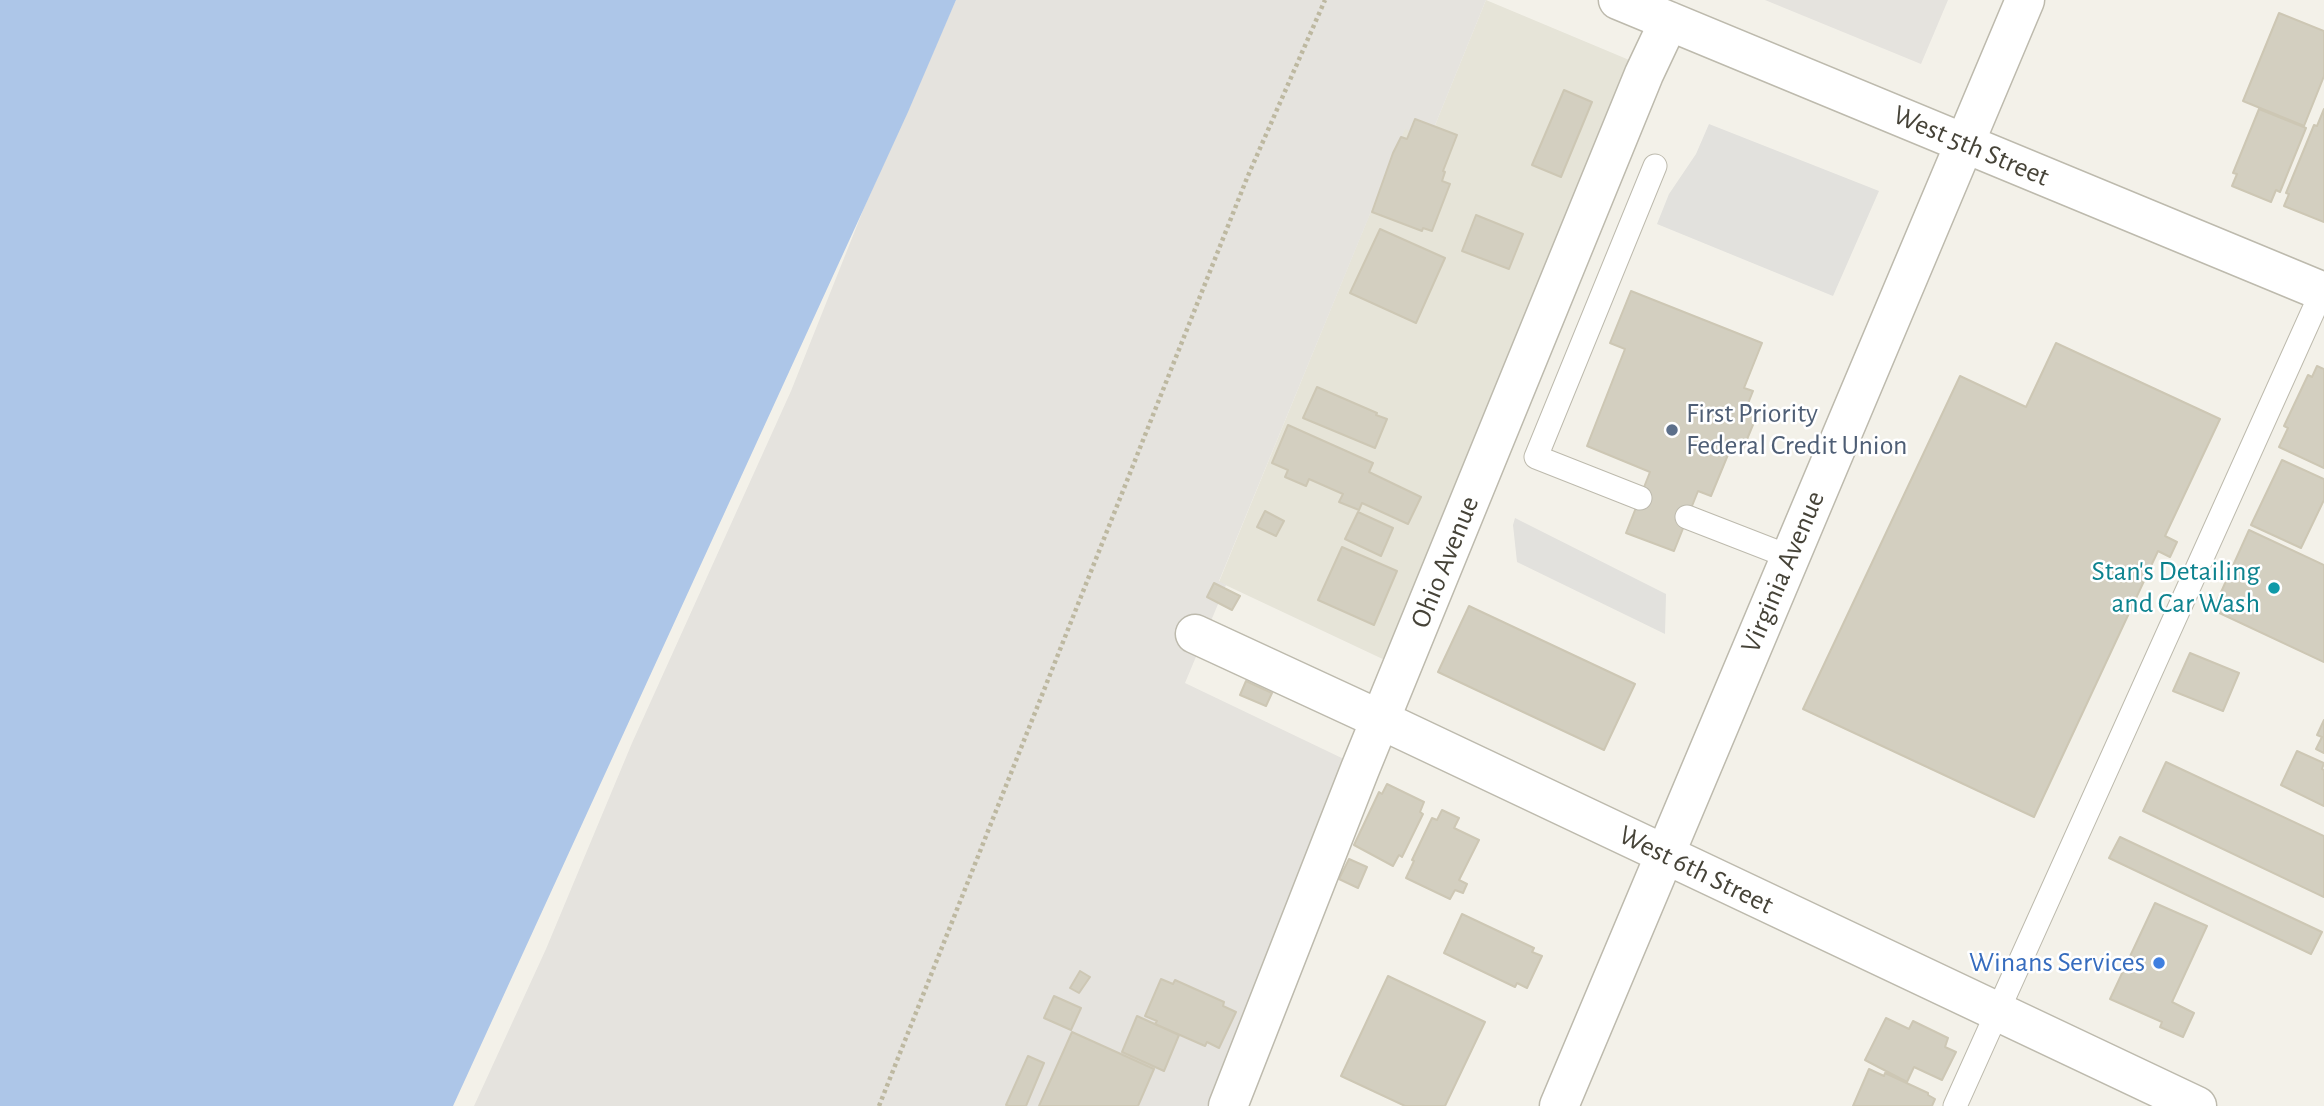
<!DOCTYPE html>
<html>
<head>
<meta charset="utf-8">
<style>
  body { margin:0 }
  canvas { display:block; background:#f3f1e9 }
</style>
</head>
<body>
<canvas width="2324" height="1106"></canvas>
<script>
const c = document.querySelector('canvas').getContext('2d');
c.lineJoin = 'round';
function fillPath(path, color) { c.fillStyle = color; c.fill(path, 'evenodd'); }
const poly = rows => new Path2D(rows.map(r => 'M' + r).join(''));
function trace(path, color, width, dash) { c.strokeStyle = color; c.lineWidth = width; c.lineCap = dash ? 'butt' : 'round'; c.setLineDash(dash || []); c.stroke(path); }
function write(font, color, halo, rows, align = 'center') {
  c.font = font + ' "Alegreya Sans",sans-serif'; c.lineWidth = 5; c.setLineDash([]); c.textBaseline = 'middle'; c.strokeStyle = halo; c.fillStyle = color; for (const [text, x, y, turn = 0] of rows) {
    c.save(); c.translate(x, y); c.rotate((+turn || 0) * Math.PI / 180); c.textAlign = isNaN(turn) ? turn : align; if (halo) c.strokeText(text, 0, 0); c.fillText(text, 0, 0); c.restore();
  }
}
const residential = poly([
  [1486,0,1634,62,1389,662,1219,582,1405,128,1429,140]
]);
const industrial = poly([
  [956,0,1486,0,1429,140,1405,129,1219,581,1226,585,1185,683,1348,761,1207,1106,474,1106,546,949,632,743,791,391,864,208],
  [1765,0,1948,0,1921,64]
]);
const parking = poly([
  [1709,124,1879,191,1833,296,1657,224,1669,194,1696,154],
  [1515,518,1666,594,1665,634,1517,562,1513,525]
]);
const water = poly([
  [0,0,956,0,908,112,453,1106,0,1106]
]);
const building = poly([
  [2279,13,2324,31,2324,76,2304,126,2243,101,2279,13],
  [1564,90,1592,102,1561,177,1532,165,1564,90],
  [2259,109,2306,128,2280,192,2276,190,2271,202,2232,186,2237,174,2233,173,2259,109],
  [2324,109,2324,222,2284,206,2289,194,2286,193,2314,125,2317,126,2324,109],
  [1415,119,1457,135,1443,171,1445,172,1442,181,1450,184,1432,231,1423,228,1422,231,1372,212,1393,153,1401,137,1407,139,1415,119],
  [1476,215,1523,234,1509,269,1462,251,1476,215],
  [1380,229,1445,258,1416,323,1350,293,1380,229],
  [1631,291,1762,343,1744,388,1753,391,1745,411,1757,415,1743,449,1732,445,1711,496,1698,491,1674,551,1626,533,1650,472,1587,446,1625,349,1610,343,1631,291],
  [2056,343,2220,419,2165,536,2177,542,2170,557,2158,551,2034,817,1803,709,1960,376,2026,407,2056,343],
  [2317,366,2324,369,2324,468,2279,447,2288,428,2284,426,2308,375,2312,377,2317,366],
  [1317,387,1377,413,1376,415,1387,419,1375,448,1303,418,1317,387],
  [1288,425,1373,463,1369,472,1421,497,1408,524,1362,503,1359,510,1339,502,1343,494,1309,479,1306,486,1285,477,1288,470,1272,463,1288,425],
  [2282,460,2324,479,2324,500,2301,548,2251,525,2282,460],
  [1265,511,1284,521,1276,536,1257,527,1265,511],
  [1358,512,1393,528,1381,556,1345,539,1358,512],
  [2249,530,2324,565,2324,662,2213,610,2249,530],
  [1342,547,1397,571,1374,625,1318,600,1342,547],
  [1214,583,1240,596,1232,610,1207,597,1214,583],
  [1469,606,1635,684,1604,750,1438,672,1469,606],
  [2190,653,2239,673,2223,711,2173,691,2190,653],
  [1246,681,1272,693,1266,706,1240,695,1246,681],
  [2324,720,2324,753,2316,749,2322,737,2317,735,2324,720],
  [2297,751,2324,763,2322,769,2324,770,2324,806,2281,785,2297,751],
  [2166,762,2324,836,2324,897,2143,811,2166,762],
  [1387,784,1424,802,1420,812,1423,814,1402,857,1399,855,1393,866,1354,845,1379,792,1382,794,1387,784],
  [1442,810,1459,818,1454,828,1479,840,1459,880,1467,884,1463,893,1455,890,1450,899,1406,878,1414,861,1412,860,1432,818,1437,820,1442,810],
  [2120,837,2322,932,2311,954,2109,858,2120,837],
  [1349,859,1367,867,1358,888,1339,879,1349,859],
  [2155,903,2207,926,2172,1002,2194,1013,2183,1037,2160,1027,2162,1022,2110,999,2155,903],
  [1462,914,1534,948,1532,952,1542,956,1527,988,1517,983,1515,987,1444,953,1462,914],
  [1080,971,1090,977,1079,993,1070,988,1080,971],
  [1388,976,1485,1022,1445,1106,1405,1106,1341,1076,1388,976],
  [1161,979,1173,984,1175,980,1224,1002,1223,1006,1236,1012,1219,1048,1207,1042,1205,1046,1155,1024,1157,1021,1145,1016,1161,979],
  [1054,996,1081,1008,1071,1030,1044,1018,1054,996],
  [1137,1016,1179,1035,1164,1071,1122,1052,1137,1016],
  [1886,1018,1909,1029,1913,1021,1948,1038,1945,1047,1956,1052,1942,1080,1914,1067,1907,1082,1865,1060,1886,1018],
  [1072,1032,1154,1069,1138,1106,1039,1106,1072,1032],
  [1028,1056,1044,1063,1026,1106,1009,1106,1006,1105,1028,1056],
  [1869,1069,1884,1076,1885,1073,1928,1093,1928,1095,1935,1099,1932,1106,1853,1106,1869,1069]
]);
const path = poly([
  [879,1106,1247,178,1325,0]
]);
const lane = poly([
  [1640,498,1536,457,1655,166],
  [1687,517,1790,557],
  [1955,1106,2324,287]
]);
const street = poly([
  [1618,0,2324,292],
  [1195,634,1381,720,2197,1106],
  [1228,1106,1360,769,1644,74,1669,21],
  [1559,1106,2025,0]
]);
const markers = [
  [1672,430,7,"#5c6f8a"],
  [2274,588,7,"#0f9aa8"],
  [2159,963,7,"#3f7fe0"]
];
const streetNames = [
  ["West 5th Street",1971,146,23],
  ["Ohio Avenue",1445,562,-68],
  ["Virginia Avenue",1783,572,-67],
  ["West 6th Street",1696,870,26]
];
const serviceNames = [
  ["First Priority",1686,414],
  ["Federal Credit Union",1686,446]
];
const cultureNames = [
  ["Stan's Detailing",2260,572],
  ["and Car Wash",2260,604]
];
const shopNames = [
  ["Winans Services",2145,963]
];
fillPath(residential, '#e6e4d8');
fillPath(industrial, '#e5e3de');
fillPath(parking, '#e2e1dd');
fillPath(water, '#adc6e8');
fillPath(building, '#d3cfc0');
trace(building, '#cdc7b4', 2);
trace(lane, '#bdbaad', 25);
trace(street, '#bdbaad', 41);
trace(path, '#bdb8a0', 4.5, [3.5, 3.5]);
trace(lane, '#fff', 23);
trace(street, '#fff', 38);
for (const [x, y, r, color] of markers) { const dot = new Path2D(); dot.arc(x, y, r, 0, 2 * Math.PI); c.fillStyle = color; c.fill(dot); trace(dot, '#fff', 2.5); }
write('28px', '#464338', '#fff', streetNames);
write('28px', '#4e5e75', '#fff', serviceNames, 'left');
write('28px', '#0d838f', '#fff', cultureNames, 'right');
write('28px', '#366cbe', '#fff', shopNames, 'right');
</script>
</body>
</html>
